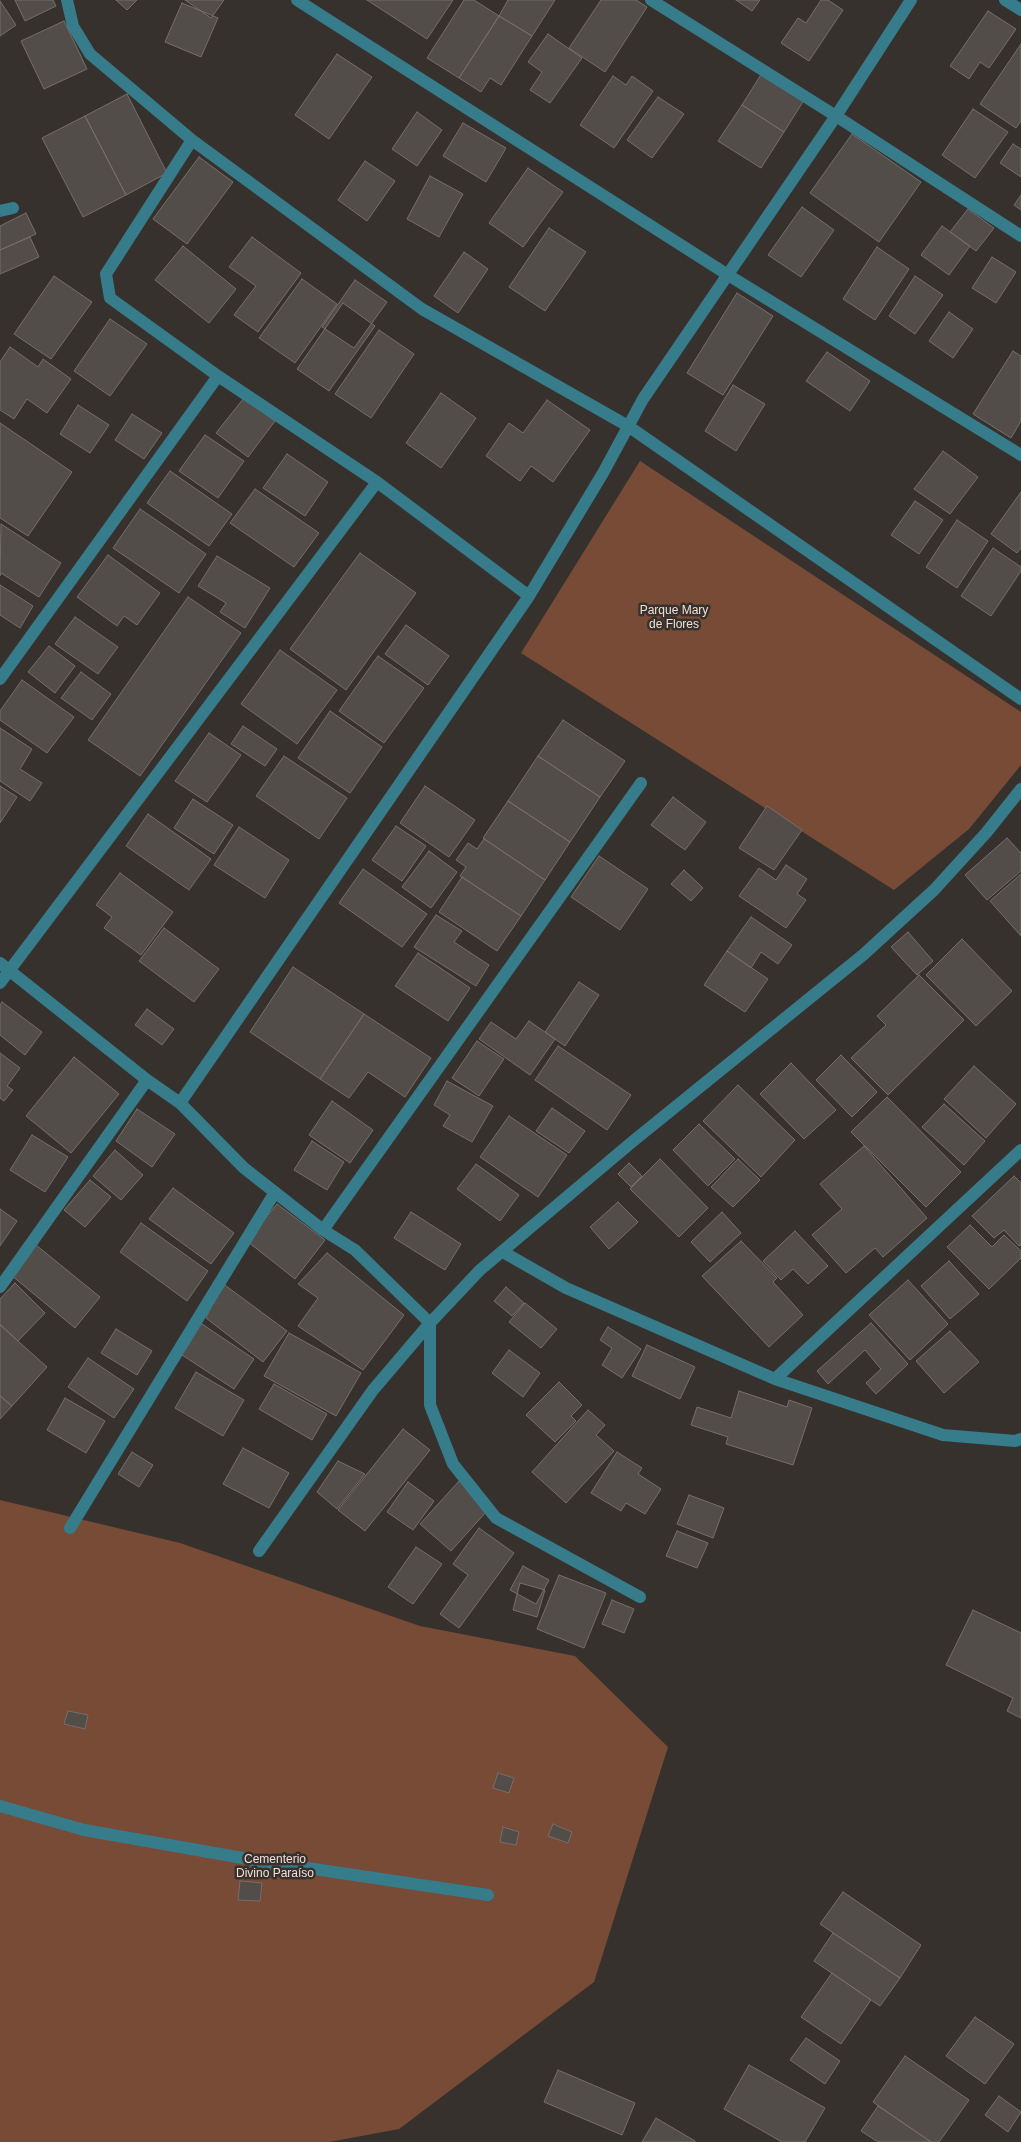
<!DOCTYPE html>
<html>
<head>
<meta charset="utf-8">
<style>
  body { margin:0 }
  canvas { display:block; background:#37312e }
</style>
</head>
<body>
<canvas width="1021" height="2142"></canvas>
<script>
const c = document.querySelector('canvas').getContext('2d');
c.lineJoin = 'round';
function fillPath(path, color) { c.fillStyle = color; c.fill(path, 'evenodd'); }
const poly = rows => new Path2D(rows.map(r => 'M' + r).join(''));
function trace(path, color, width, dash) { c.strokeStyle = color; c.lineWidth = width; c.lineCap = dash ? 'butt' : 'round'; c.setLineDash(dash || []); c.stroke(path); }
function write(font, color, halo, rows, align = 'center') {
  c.font = font + ' Helvetica,sans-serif'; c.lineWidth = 5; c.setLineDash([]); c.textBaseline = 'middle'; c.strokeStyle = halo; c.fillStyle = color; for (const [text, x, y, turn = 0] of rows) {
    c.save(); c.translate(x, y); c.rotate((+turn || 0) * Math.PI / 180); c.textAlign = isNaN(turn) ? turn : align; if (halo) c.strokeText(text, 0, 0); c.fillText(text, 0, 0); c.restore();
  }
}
const green = poly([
  [640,461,1021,712,1021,765,969,829,894,890,521,653],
  [0,1500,180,1543,420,1626,575,1656,668,1747,594,1982,399,2129,329,2142,0,2142]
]);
const building = poly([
  [15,0,53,0,56,6,25,21,15,0],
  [116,0,137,0,127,10,116,0],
  [185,0,224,0,211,18,185,0],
  [367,0,453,0,427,39,367,0],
  [464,0,474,0,499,16,459,78,427,58,464,0],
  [508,0,555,0,532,36,499,16,508,0],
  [601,0,636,0,647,7,605,72,569,48,601,0],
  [736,0,760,0,752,11,736,0],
  [821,0,828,0,843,10,809,61,781,43,798,18,806,23,821,0],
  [0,1,16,25,0,36,0,1],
  [182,3,218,18,201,57,165,42,182,3],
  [988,11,1016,29,989,68,980,62,969,79,950,66,988,11],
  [499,16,532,36,501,85,490,78,481,92,459,78,499,16],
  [64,21,87,69,44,89,21,41,64,21],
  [548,34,582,58,550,103,530,90,542,72,528,62,548,34],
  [1021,44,1021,121,1016,128,980,104,1021,44],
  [337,54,372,77,329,139,295,115,337,54],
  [762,73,804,100,784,132,742,105,762,73],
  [613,76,626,85,632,76,653,91,614,148,580,125,613,76],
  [127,94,167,173,126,195,85,116,127,94],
  [658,97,684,114,652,158,627,140,658,97],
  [742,105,784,132,761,168,718,141,742,105],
  [973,109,1008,132,975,178,942,155,973,109],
  [417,112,442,130,417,166,392,149,417,112],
  [85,116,126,195,83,217,42,138,85,116],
  [463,123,506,148,486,182,443,156,463,123],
  [852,134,921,182,879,242,810,193,852,134],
  [1013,144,1021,149,1021,177,1000,163,1013,144],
  [199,157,233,182,187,244,153,219,199,157],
  [365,161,395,181,367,221,338,200,365,161],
  [528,168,563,192,523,247,489,223,528,168],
  [430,176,463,194,439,237,407,219,430,176],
  [1021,195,1021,210,1014,205,1021,195],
  [802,207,834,230,801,277,768,255,802,207],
  [968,209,994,228,976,251,950,232,968,209],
  [26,213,36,234,0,250,0,226,26,213],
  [942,226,970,246,949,275,921,255,942,226],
  [549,228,586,252,545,311,509,287,549,228],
  [30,237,39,257,0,274,0,250,30,237],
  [252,237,301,273,258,332,234,315,256,286,229,267,252,237],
  [183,246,236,289,209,323,155,280,183,246],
  [877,247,909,269,875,320,843,299,877,247],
  [464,252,488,269,458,313,434,296,464,252],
  [992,257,1016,272,996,303,972,288,992,257],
  [54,276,92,302,51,359,14,334,54,276],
  [915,276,943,295,915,334,889,316,915,276],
  [302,279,337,304,295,363,259,338,302,279],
  [355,280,387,302,354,348,322,327,355,280],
  [737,293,773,316,723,395,687,373,737,293],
  [343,303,375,326,329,391,297,369,343,303],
  [949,312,973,329,953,358,929,341,949,312],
  [110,319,147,344,110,396,74,371,110,319],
  [379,330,414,354,371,418,335,394,379,330],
  [10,347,38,367,43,359,71,379,47,413,27,399,14,419,0,410,0,362,10,347],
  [1013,351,1021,356,1021,421,1011,438,973,414,1013,351],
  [827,352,870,381,850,411,806,381,827,352],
  [733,385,765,404,736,451,705,431,733,385],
  [441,393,476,418,441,468,406,443,441,393],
  [244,398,275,421,248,457,216,433,244,398],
  [547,400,590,430,553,482,531,466,520,481,486,456,509,423,523,433,547,400],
  [78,405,109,425,90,453,60,434,78,405],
  [132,414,162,433,144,459,115,440,132,414],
  [0,423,72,472,28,536,0,518,0,423],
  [205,435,244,461,218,498,179,471,205,435],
  [943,451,978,477,950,514,914,489,943,451],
  [287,454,328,482,305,516,263,488,287,454],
  [170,471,232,514,209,546,147,503,170,471],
  [255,489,319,533,294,567,230,523,255,489],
  [1021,492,1021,548,1017,553,991,534,1021,492],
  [915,501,943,520,919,554,891,535,915,501],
  [140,509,206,554,179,593,113,548,140,509],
  [957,520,988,541,957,588,926,567,957,520],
  [1,524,61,563,39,597,1,573,0,576,1,524],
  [993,548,1021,567,1021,571,991,616,961,596,993,548],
  [360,553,416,593,346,690,290,649,360,553],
  [108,555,160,593,137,625,124,616,117,626,77,597,108,555],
  [217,556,270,588,245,628,220,612,226,603,198,586,217,556],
  [0,585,33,606,20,628,0,615,0,585],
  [188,597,241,633,140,776,88,740,188,597],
  [75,617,118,647,98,674,55,644,75,617],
  [406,625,449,656,428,685,385,654,406,625],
  [49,646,75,666,55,693,28,672,49,646],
  [280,650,337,690,297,744,241,704,280,650],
  [378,656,424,688,384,743,339,711,378,656],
  [81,672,111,694,92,720,61,698,81,672],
  [22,680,74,717,47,753,0,720,0,711,22,680],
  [330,711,382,747,350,793,298,758,330,711],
  [563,720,625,761,600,797,538,756,563,720],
  [243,726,277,749,265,766,231,744,243,726],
  [0,728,32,749,20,769,42,783,30,801,0,781,0,728],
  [209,733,241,755,207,802,175,781,209,733],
  [284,756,347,798,319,839,256,796,284,756],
  [538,756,600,797,570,842,508,801,538,756],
  [0,786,17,797,0,823,0,786],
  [425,786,475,820,449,857,400,823,425,786],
  [673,797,706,822,685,850,651,825,673,797],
  [193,799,233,825,214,854,174,828,193,799],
  [508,801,570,842,545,880,483,838,508,801],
  [767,806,802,830,774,870,739,848,767,806],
  [148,814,211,859,189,890,126,846,148,814],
  [396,826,426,846,402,881,372,860,396,826],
  [239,827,289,860,265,898,214,865,239,827],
  [1007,838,1021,853,1021,871,987,900,965,875,1007,838],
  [484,839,545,880,521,916,460,876,466,867,456,860,468,843,477,849,484,839],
  [429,851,457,872,431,908,402,887,429,851],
  [599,856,648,889,620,930,571,897,599,856],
  [786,865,807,879,797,894,806,900,786,928,739,896,759,868,776,880,786,865],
  [363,869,427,914,402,947,339,903,363,869],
  [684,870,703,888,691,901,671,884,684,870],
  [120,873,173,912,141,955,104,928,112,917,96,905,120,873],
  [1021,874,1021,936,990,901,1021,874],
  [462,877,521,916,497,951,439,912,462,877],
  [436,915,462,931,454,942,489,965,476,986,414,947,436,915],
  [751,917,792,945,778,964,761,952,751,968,727,951,751,917],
  [164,928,219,969,194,1002,139,961,164,928],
  [908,932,933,961,917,975,891,947,908,932],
  [962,939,1012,991,976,1026,926,975,962,939],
  [727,951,768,979,745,1012,704,985,727,951],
  [418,953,470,988,448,1021,395,986,418,953],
  [293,967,364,1014,320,1079,250,1032,293,967],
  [919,975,964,1020,888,1095,851,1058,886,1025,877,1016,919,975],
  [579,982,599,995,565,1046,545,1032,579,982],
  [2,1002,42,1032,25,1055,0,1035,0,1005,2,1002],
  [147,1009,174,1029,162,1045,135,1025,147,1009],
  [364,1014,431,1058,405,1097,368,1072,349,1098,320,1079,364,1014],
  [529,1021,555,1039,530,1075,479,1039,491,1022,516,1039,529,1021],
  [477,1041,504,1059,479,1096,452,1078,477,1041],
  [558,1046,631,1095,607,1130,535,1080,558,1046],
  [0,1053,20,1068,7,1086,13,1090,4,1101,0,1098,0,1053],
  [841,1055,877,1092,852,1117,816,1080,841,1055],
  [74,1057,119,1094,71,1153,26,1116,74,1057],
  [791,1063,836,1110,804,1139,760,1094,791,1063],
  [974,1066,1016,1104,986,1138,944,1099,974,1066],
  [447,1081,493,1106,472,1142,443,1126,450,1115,434,1105,447,1081],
  [738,1085,795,1140,761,1177,703,1121,738,1085],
  [887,1097,961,1172,926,1207,851,1132,887,1097],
  [332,1101,373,1130,350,1163,309,1135,332,1101],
  [944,1104,985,1141,964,1165,922,1127,944,1104],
  [552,1108,585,1131,569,1153,536,1131,552,1108],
  [137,1109,175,1134,152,1167,116,1141,137,1109],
  [509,1116,567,1155,538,1197,480,1157,509,1116],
  [699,1124,735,1159,708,1186,673,1150,699,1124],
  [32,1135,68,1157,45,1192,10,1170,32,1135],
  [312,1141,344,1162,327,1190,294,1170,312,1141],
  [864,1146,927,1218,883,1257,875,1248,846,1273,812,1235,842,1209,820,1184,864,1146],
  [115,1150,143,1175,121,1200,93,1176,115,1150],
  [660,1159,708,1208,679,1237,630,1189,660,1159],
  [738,1159,760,1180,733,1207,711,1187,738,1159],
  [629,1163,642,1176,631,1187,618,1174,629,1163],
  [476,1164,519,1195,500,1221,457,1189,476,1164],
  [1014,1176,1021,1183,1021,1245,1019,1246,1004,1230,994,1238,972,1216,1014,1176],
  [90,1180,111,1197,85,1227,64,1210,90,1180],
  [173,1188,234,1233,211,1264,149,1219,173,1188],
  [618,1202,638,1222,609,1249,590,1227,618,1202],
  [277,1204,325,1240,295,1279,247,1241,277,1204],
  [0,1209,17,1221,0,1246,0,1209],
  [411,1212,461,1244,445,1270,394,1238,411,1212],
  [722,1212,741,1233,710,1262,691,1242,722,1212],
  [141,1223,208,1271,187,1301,120,1252,141,1223],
  [970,1225,992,1247,1004,1235,1021,1251,1021,1258,989,1289,947,1247,970,1225],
  [795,1231,828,1266,808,1284,793,1269,781,1280,763,1261,795,1231],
  [741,1241,777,1278,773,1282,803,1315,769,1347,702,1276,741,1241],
  [36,1245,100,1297,75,1328,11,1275,36,1245],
  [327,1253,404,1315,363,1370,298,1326,318,1298,298,1284,327,1253],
  [949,1261,979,1294,950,1319,921,1286,949,1261],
  [908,1280,948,1324,910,1360,869,1315,908,1280],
  [15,1283,45,1313,18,1341,0,1324,0,1299,15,1283],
  [222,1283,287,1331,263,1362,206,1318,222,1283],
  [506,1287,524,1303,512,1316,494,1301,506,1287],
  [525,1303,557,1329,541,1348,509,1322,525,1303],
  [199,1322,254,1359,234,1389,179,1353,199,1322],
  [871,1323,908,1364,876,1394,866,1383,881,1369,865,1350,828,1384,817,1371,871,1323],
  [0,1325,47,1367,12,1406,0,1396,0,1325],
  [608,1327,641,1349,622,1378,602,1365,612,1348,600,1340,608,1327],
  [116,1329,152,1351,137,1375,101,1353,116,1329],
  [950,1331,979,1362,944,1393,916,1361,950,1331],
  [289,1333,361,1373,336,1416,264,1376,289,1333],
  [647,1345,695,1367,680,1399,632,1376,647,1345],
  [509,1350,540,1373,523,1397,492,1373,509,1350],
  [88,1358,134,1389,114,1418,68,1387,88,1358],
  [196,1372,244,1400,223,1436,175,1408,196,1372],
  [559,1382,582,1405,571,1416,576,1421,555,1442,526,1415,559,1382],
  [274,1384,327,1414,312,1440,259,1409,274,1384],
  [739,1391,787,1407,789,1400,812,1408,793,1465,726,1444,728,1437,691,1425,697,1407,731,1418,739,1391],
  [0,1396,12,1406,0,1419,0,1396],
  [65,1398,105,1421,86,1453,47,1430,65,1398],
  [588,1410,605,1425,596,1435,614,1451,566,1503,532,1472,588,1410],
  [403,1429,430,1450,365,1531,338,1510,403,1429],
  [243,1448,289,1473,269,1508,223,1484,243,1448],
  [132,1452,153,1465,139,1487,118,1474,132,1452],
  [617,1452,642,1468,638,1474,661,1489,645,1514,626,1503,621,1511,591,1493,617,1452],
  [338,1461,365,1474,337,1509,317,1492,338,1461],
  [460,1480,486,1512,451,1551,420,1524,460,1480],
  [408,1482,434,1501,413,1530,387,1512,408,1482],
  [689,1495,724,1508,713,1538,677,1524,689,1495],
  [479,1528,514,1553,459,1628,440,1614,468,1575,453,1564,479,1528],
  [677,1531,708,1543,697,1568,666,1556,677,1531],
  [416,1547,442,1564,413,1604,388,1587,416,1547],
  [523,1566,549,1580,536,1604,510,1590,523,1566],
  [559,1575,606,1593,584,1648,537,1629,559,1575],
  [520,1583,545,1590,537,1617,513,1610,520,1583],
  [612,1600,634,1609,624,1633,602,1624,612,1600],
  [973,1610,1021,1633,1021,1718,1007,1711,1013,1698,946,1665,973,1610],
  [68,1711,88,1715,85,1729,64,1724,68,1711],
  [498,1773,514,1778,509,1793,493,1788,498,1773],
  [553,1824,572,1832,568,1843,548,1836,553,1824],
  [503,1827,519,1832,516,1845,500,1842,503,1827],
  [240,1881,262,1883,260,1901,238,1900,240,1881],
  [843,1892,921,1945,900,1978,820,1924,843,1892],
  [833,1933,900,1978,880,2006,814,1961,833,1933],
  [832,1973,871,2000,841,2044,801,2017,832,1973],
  [975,2017,1014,2044,985,2084,946,2056,975,2017],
  [806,2038,840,2061,825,2084,790,2060,806,2038],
  [905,2056,969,2100,939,2142,931,2142,873,2102,905,2056],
  [749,2065,825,2108,805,2142,782,2142,724,2109,749,2065],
  [558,2070,635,2103,622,2135,544,2102,558,2070],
  [999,2096,1021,2112,1008,2132,985,2115,999,2096],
  [878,2106,931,2142,878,2142,861,2131,878,2106],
  [656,2118,695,2141,695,2142,642,2142,656,2118]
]);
const minor = poly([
  [67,0,73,26,90,54,192,140,422,309,628,426,1021,699],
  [297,0,728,275,1021,455],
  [651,0,836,116,1021,236],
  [1005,0,1021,10],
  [192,140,106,274,110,298,218,376,377,482,529,596],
  [0,211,13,208],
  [0,679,218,376],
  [0,963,147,1080,180,1103,244,1168,323,1230,355,1250,430,1323,430,1405,453,1464,496,1518,640,1597],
  [0,983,377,482],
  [180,1103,529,596,603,473,643,399,836,116,911,0],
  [323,1230,641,783],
  [503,1252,566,1288,775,1379,943,1435,1015,1441,1021,1439],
  [0,1287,147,1080],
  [775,1379,1021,1150],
  [70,1528,275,1192],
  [259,1551,373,1390,430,1323,480,1270,632,1142,863,955,934,890,986,833,1021,789],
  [0,1806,84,1830,254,1860,488,1895]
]);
const parkNames = [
  ["Parque Mary",674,611],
  ["de Flores",674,625],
  ["Cementerio",275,1860],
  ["Divino Paraíso",275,1874]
];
fillPath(green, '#774b36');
fillPath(building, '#534d4a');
trace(building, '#756e6b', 1);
trace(minor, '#377c8b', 12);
write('12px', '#f3ded5', '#37312e', parkNames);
</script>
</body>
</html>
